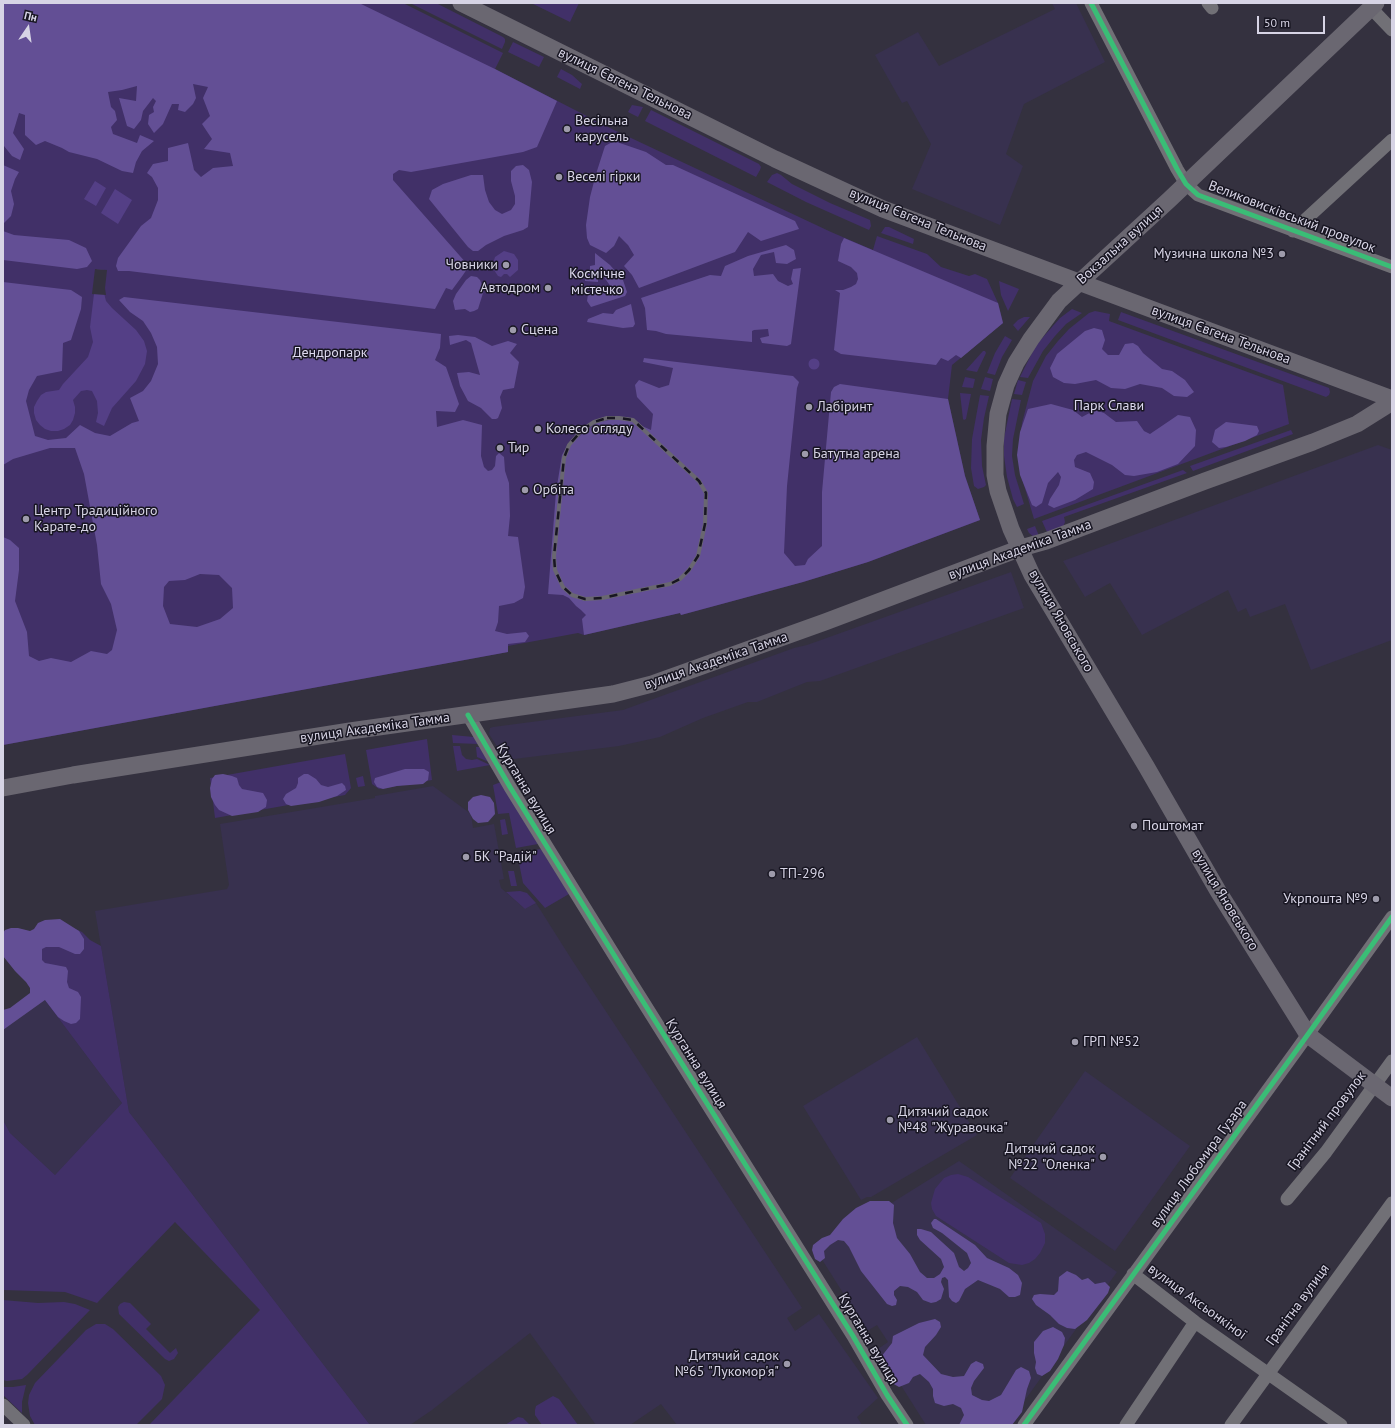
<!DOCTYPE html>
<html>
<head>
<meta charset="utf-8">
<style>
  body { margin:0 }
  #map { position:relative; width:1395px; height:1428px; overflow:hidden; background:#34313f; font-family:"PT Sans",sans-serif }
  canvas { display:block }
  .frame { position:absolute; inset:0; border:4px solid #d7d4e5; pointer-events:none }
  .north { position:absolute; left:8px; top:8px; width:40px; height:40px; -webkit-text-stroke:3px #181622; paint-order:stroke; rotate:13deg; font-size:11px; font-weight:700; line-height:16px; text-align:center; color:#d7d4e5 }
  .north::after { content:''; display:block; margin:auto; width:14px; height:18px; background:#d7d4e5; clip-path:polygon(50% 0,100% 100%,50% 72%,0 100%) }
  .scale { position:absolute; left:1257px; top:16px; width:68px; height:18px; box-sizing:border-box; border:2px solid #d7d4e5; border-top:0; padding-left:5px; font-size:12px; line-height:14px; white-space:nowrap; color:#d7d4e5; -webkit-text-stroke:3px #181622; paint-order:stroke }
</style>
</head>
<body>
<div id="map">
<canvas width="1395" height="1428"></canvas>
<div class="frame"></div>
<div class="north">Пн</div>
<div class="scale">50 m</div>
</div>
<script>
const c = document.querySelector('canvas').getContext('2d');
c.lineJoin = 'round';
function fillPath(path, color) { c.fillStyle = color; c.fill(path, 'evenodd'); }
const poly = rows => new Path2D(rows.map(r => 'M' + r).join(''));
function trace(path, color, width, dash) { c.strokeStyle = color; c.lineWidth = width; c.lineCap = dash ? 'butt' : 'round'; c.setLineDash(dash || []); c.stroke(path); }
function write(font, color, halo, rows, align = 'center') {
  c.font = font + ' "PT Sans",sans-serif'; c.lineWidth = 3; c.setLineDash([]); c.textBaseline = 'middle'; c.strokeStyle = halo; c.fillStyle = color; for (const [text, x, y, turn = 0] of rows) {
    c.save(); c.translate(x, y); c.rotate((+turn || 0) * Math.PI / 180); c.textAlign = isNaN(turn) ? turn : align; if (halo) c.strokeText(text, 0, 0); c.fillText(text, 0, 0); c.restore();
  }
}
const built = poly([
  [1052,3,1076,3,1105,62,1024,104,1006,154,1023,166,1000,225,912,189,931,144,907,101,902,103,875,55,918,32,939,66,1055,9],
  [1378,445,1392,450,1392,640,1311,670,1285,604,1250,617,1246,608,1238,612,1228,590,1142,635,1110,583,1085,597,1063,561],
  [1011,572,1024,608,820,681,807,682,757,702,748,702,703,718,660,737,619,746,506,760,489,734,490,728,493,727,623,710,794,648,807,645],
  [433,786,471,814,473,828,494,824,504,879,499,880,501,888,525,909,536,903,572,960,802,1308,787,1318,795,1331,819,1314,878,1398,857,1417,862,1425,677,1425,661,1404,630,1425,596,1425,530,1333,432,1410,410,1425,370,1425,129,1112,95,911,227,889,229,885,220,824,375,798,375,796],
  [45,1000,122,1103,55,1175,10,1133,3,1120,3,1030],
  [917,1037,977,1135,871,1197,867,1197,861,1200,803,1106],
  [1085,1071,1190,1146,1115,1251,1010,1178],
  [959,1161,1117,1272,1007,1425,926,1425,878,1349,888,1342,877,1325,867,1331,816,1250]
]);
const green = poly([
  [3,3,403,3,503,53,495,69,614,130,831,232,873,250,877,236,927,254,941,267,969,276,975,274,987,279,998,303,1003,323,952,365,948,399,965,476,980,520,868,562,803,582,681,615,680,613,584,635,578,633,508,646,508,652,3,745],
  [410,3,436,3,503,37,505,39,505,42,502,49],
  [531,3,579,3,570,22],
  [513,42,544,57,539,67,508,52],
  [561,69,572,75,582,84,580,89,557,77],
  [632,105,643,107,638,117,628,112],
  [651,110,759,164,761,167,760,170,756,177,645,121],
  [777,173,781,175,792,184,830,203,870,220,871,226,869,230,806,202,767,182,772,175],
  [885,227,889,227,914,239,913,244,881,233],
  [999,281,1019,289,1008,311,1001,295],
  [1072,309,1082,313,1066,324,1055,336,1043,351,1028,378,1020,377,1036,345,1060,318],
  [1095,311,1110,314,1109,321,1283,385,1289,424,1034,519,1021,475,1020,440,1022,423,1033,381,1046,356,1058,341,1069,329,1089,313],
  [1121,312,1329,388,1330,392,1329,395,1326,397,1118,320],
  [1024,317,1030,317,1018,331,1013,325,1018,320],
  [1005,336,1012,340,1002,357,995,375,987,373,995,353],
  [983,351,985,351,986,353,977,372,966,370],
  [965,377,975,379,973,388,962,387],
  [985,377,993,379,990,391,981,389],
  [1018,380,1026,382,1022,395,1014,394],
  [960,393,971,394,966,419,964,420,963,419],
  [980,395,989,396,984,418,981,440,982,466,986,485,984,487,978,489,974,486,971,468,972,439],
  [1012,399,1021,400,1013,439,1012,456,1015,475,1024,504,1017,507,1013,499,1007,477,1004,456,1004,438],
  [1291,430,1293,434,1193,471,1190,466],
  [1183,470,1187,473,1064,517,1065,522,1063,527,1048,533,1046,530,1042,521],
  [1035,526,1039,536,1034,537,1029,533,1027,529],
  [452,735,474,737,478,744,453,743],
  [427,739,432,780,379,789,372,784,366,750],
  [453,746,460,746,462,755,466,759,472,760,477,759,490,765,457,771],
  [476,747,479,747,489,762,477,757],
  [345,754,351,788,345,795,215,818,210,778],
  [363,776,365,786,358,787,356,778],
  [501,782,538,844,516,848,509,813,498,814,493,785],
  [505,819,508,834,502,835,500,820],
  [541,849,569,894,545,908,523,883,517,853],
  [508,871,514,871,517,886,511,886],
  [520,891,527,893,536,903,525,909,506,892],
  [71,927,82,932,90,940,101,946,129,1112,370,1425,149,1425,260,1310,175,1222,97,1303,65,1292,3,1290,3,1120,10,1133,55,1175,122,1103,3,944],
  [958,1174,968,1177,1041,1223,1045,1234,1045,1243,1040,1253,1035,1259,1029,1263,1022,1265,1009,1263,936,1216,932,1209,931,1203,935,1189,944,1178,951,1175],
  [3,1300,38,1303,64,1302,75,1304,90,1310,27,1375,22,1379,7,1381,3,1380],
  [124,1302,130,1303,151,1324,146,1329,170,1353,176,1348,178,1353,174,1359,169,1361,165,1359,119,1314,118,1307,120,1304],
  [96,1324,105,1324,113,1329,161,1376,165,1385,162,1399,136,1425,35,1425,30,1416,28,1403,29,1395,35,1383,86,1330],
  [26,1385,22,1402,22,1413,3,1395,3,1387,13,1387],
  [553,1396,559,1399,578,1425,542,1425,535,1415,535,1410,536,1406],
  [518,1417,523,1418,530,1425,505,1425]
]);
const forest = poly([
  [3,3,359,3,495,69,557,101,537,147,523,152,411,172,399,170,393,174,393,180,467,264,467,269,463,275,452,290,446,288,435,309,129,271,118,271,116,266,118,258,141,226,151,218,158,200,158,188,152,177,147,173,153,164,168,161,168,148,188,143,194,170,201,177,213,168,233,166,230,153,204,149,212,139,202,124,210,116,203,98,208,87,193,84,196,98,193,104,185,112,178,110,179,104,172,104,163,124,154,133,148,124,149,115,154,112,153,107,156,101,153,98,143,111,141,120,134,129,127,126,119,98,136,101,137,86,122,90,108,92,111,107,115,111,117,120,111,127,113,134,137,143,140,135,154,141,142,151,136,162,133,173,122,171,97,159,69,152,62,148,45,141,36,145,25,135,25,115,19,113,13,133,24,149,20,160,12,156,4,146,3,148],
  [614,141,646,152,666,165,673,165,795,221,799,229,761,241,748,232,735,252,639,288,632,275,624,266,634,255,628,245,619,236,614,246,606,253,590,245,587,238,586,225,590,197,596,174,605,146],
  [3,165,19,172,15,179,11,191,14,204,11,216,3,224,3,230],
  [523,165,529,170,532,182,528,227,523,230,504,236,486,245,478,251,473,251,468,247,429,199,432,190,443,184,471,175,483,175,485,190,489,202,495,210,502,214,511,210,515,204,515,196,511,181,511,171,516,166],
  [3,231,14,235,69,240,86,248,92,261,87,267,77,269,3,260],
  [844,238,998,303,1003,323,961,358,956,355,948,361,941,358,936,365,841,354,834,350,840,293,835,290,843,290,851,287,856,284,858,279,857,273,851,267,838,261,841,244],
  [786,245,794,250,796,259,787,264,776,263,774,252,761,255,753,269,754,276,773,274,778,281,788,286,793,284,791,279,793,269,801,268,791,344,787,346,762,343,760,338,769,336,768,329,754,330,752,331,752,342,666,334,656,331,647,330,645,308,641,298,710,275,721,276,725,266,748,256],
  [595,253,610,265,623,280,627,292,625,296,591,307,587,301,588,294,599,294,609,291,611,287,604,277,598,275,598,282,585,281,585,274,590,272,590,266,595,265],
  [471,276,477,277,480,280,484,290,478,309,474,311,470,312,465,309,455,310,453,301,456,294,466,280],
  [3,282,71,290,82,297,81,309,71,340,63,343,62,371,37,376,29,390,26,401,35,436,48,440,66,438,80,425,95,433,110,436,132,423,139,421,130,398,143,391,151,381,158,364,157,347,151,333,143,321,130,312,119,300,124,297,441,334,440,348,435,360,446,367,459,404,455,412,436,411,437,427,463,420,482,425,481,456,484,467,488,471,492,470,495,466,496,456,499,453,504,457,505,471,509,483,510,516,508,536,518,537,525,587,523,598,514,603,499,606,498,622,495,631,507,634,526,632,529,636,525,642,508,644,508,652,3,745,3,537,10,540,19,548,19,570,15,601,27,632,29,656,39,661,51,658,71,662,91,651,107,654,112,650,117,630,111,604,101,584,97,545,84,474,75,448,50,448,13,459,3,465],
  [200,574,219,575,232,588,233,608,220,619,197,627,170,624,163,606,164,587,169,581,185,580],
  [631,304,635,324,633,327,623,328,587,322,588,319,603,313,613,314,616,310],
  [1094,328,1102,330,1105,340,1102,349,1108,355,1119,355,1125,344,1133,343,1138,346,1143,353,1162,369,1172,371,1185,380,1194,392,1187,397,1174,396,1162,388,1140,384,1125,389,1111,388,1096,380,1075,384,1064,383,1053,377,1050,368,1057,354,1085,331],
  [458,335,475,337,492,346,508,341,517,344,510,353,519,362,514,388,503,390,500,397,502,408,498,418,496,419,492,419,481,408,468,401,460,386,457,373,469,372,480,375,471,343,466,340,450,345,449,336],
  [644,358,793,376,799,382,797,388,787,486,784,553,795,566,805,565,808,559,822,546,822,492,831,392,834,387,840,384,948,399,965,476,980,520,868,562,803,582,681,615,680,613,584,635,582,619,586,615,581,610,576,606,569,598,563,595,548,594,556,492,562,455,567,446,596,423,622,417,651,430,653,414,637,397,635,385,639,380,659,388,669,385,673,368,643,362],
  [1051,404,1073,410,1082,417,1095,410,1104,413,1116,422,1137,421,1144,431,1150,434,1178,415,1190,417,1196,430,1195,446,1178,464,1157,472,1134,476,1125,475,1112,465,1086,452,1077,455,1074,460,1075,467,1090,473,1094,482,1093,489,1075,500,1054,508,1048,505,1050,499,1059,485,1061,477,1058,472,1048,483,1042,503,1036,507,1032,505,1020,475,1017,455,1020,432,1028,409],
  [1226,422,1257,426,1259,431,1257,435,1245,441,1226,447,1219,448,1212,442,1215,430],
  [405,769,424,769,429,772,428,780,423,784,397,786,383,789,377,787,374,782,375,778],
  [223,774,232,776,237,778,239,785,242,789,263,793,267,800,266,807,258,812,232,816,219,810,215,805,211,797,210,788,212,779,215,775],
  [304,774,308,774,316,779,321,785,328,787,342,783,345,786,346,790,337,796,319,802,291,806,286,804,283,799,286,794,296,788,298,783,298,778],
  [481,795,490,797,494,803,495,814,488,822,478,823,473,819,468,810,468,802,473,797],
  [60,919,79,931,84,939,84,949,80,954,75,954,59,947,46,947,42,949,42,960,45,963,66,967,68,971,67,982,69,988,78,992,81,997,80,1019,76,1023,71,1024,64,1021,58,1017,45,1000,3,1030,3,1010,10,1008,30,993,30,988,26,982,15,971,3,956,3,933,5,930,11,928,18,928,30,931,34,929,38,923,45,920],
  [870,1201,889,1201,894,1205,893,1223,897,1238,910,1254,920,1272,927,1278,934,1278,940,1274,944,1267,941,1259,920,1240,917,1235,917,1229,921,1229,931,1232,954,1253,959,1267,964,1271,968,1268,971,1263,967,1253,942,1233,933,1228,931,1223,934,1219,936,1219,975,1245,987,1258,1009,1268,1018,1275,1022,1283,1020,1295,1015,1297,1009,1297,1000,1289,978,1280,965,1289,959,1301,956,1303,952,1301,949,1297,948,1280,945,1277,942,1278,941,1282,944,1289,941,1299,936,1302,931,1303,923,1300,917,1292,908,1287,900,1286,894,1291,894,1295,897,1300,896,1305,892,1306,887,1304,861,1271,849,1247,844,1241,838,1240,830,1245,824,1251,825,1258,820,1262,815,1259,812,1250,813,1245,822,1238,830,1235,843,1219,856,1208],
  [1067,1271,1076,1275,1082,1280,1088,1278,1095,1284,1105,1282,1110,1287,1108,1293,1087,1320,1075,1329,1067,1328,1059,1324,1050,1315,1036,1305,1032,1299,1034,1295,1040,1294,1054,1295,1058,1291,1059,1277],
  [935,1319,940,1322,941,1327,936,1335,925,1347,923,1355,941,1374,953,1377,964,1376,971,1364,976,1361,983,1364,984,1368,974,1381,971,1388,972,1395,982,1400,989,1401,1001,1395,1016,1370,1021,1367,1029,1371,1031,1378,1027,1389,1022,1412,1012,1425,959,1425,964,1415,961,1408,953,1404,944,1406,935,1403,933,1396,933,1389,929,1382,920,1374,913,1377,909,1383,899,1387,892,1383,882,1367,881,1357,892,1343,893,1336,919,1323],
  [1053,1327,1062,1332,1065,1338,1064,1345,1058,1359,1050,1371,1042,1376,1037,1374,1035,1368,1036,1362,1034,1353,1034,1342,1043,1331]
]);
const water = poly([
  [95,181,106,188,96,206,84,199],
  [115,189,132,200,118,224,101,213],
  [504,251,514,254,518,260,518,270,510,277,507,274,504,274,501,277,498,276,492,267,495,257],
  [97,269,105,270,103,289,106,301,112,308,136,330,144,341,147,351,145,364,136,381,112,408,104,426,96,422,98,413,97,401,92,391,87,390,81,391,73,400,75,407,75,413,73,420,70,425,64,429,58,431,51,431,45,429,40,425,36,420,34,413,34,407,37,401,41,395,46,392,59,390,63,384,88,357,93,342,90,327],
  '808.5 364a5.5 5.5 0 1 1 11 0a5.5 5.5 0 1 1-11 0Z'
]);
const pier = poly([
  [95,269,107,270,105,288,106,295,92,294]
]);
const minor = poly([
  [1091,3,1177,169,1186,184,1198,195,1392,267],
  [1208,3,1212,8],
  [1371,8,1392,30],
  [1293,231,1392,140],
  [468,715,510,787,632,984,853,1336,887,1395,907,1425],
  [1287,1199,1326,1152,1392,1061],
  [1133,1274,1195,1322,1341,1425],
  [3,1405,24,1425],
  [1024,1425,1296,1051,1392,917],
  [1126,1425,1195,1322],
  [1231,1425,1392,1203]
]);
const major = poly([
  [461,3,775,159,883,209,1392,399],
  [1376,3,1169,200,1059,301,1031,339,1016,363,1006,385,998,414,995,446,995,475,998,491,1011,529,1032,575,1146,766,1218,891,1308,1035,1392,1098],
  [3,788,73,775,350,731,613,694,652,684,825,622,1021,548,1046,541,1205,481,1313,442,1357,424,1392,402]
]);
const rail = poly([
  [607,418,619,418,633,420,699,481,706,493,705,524,698,556,689,570,680,579,670,584,602,598,585,599,572,595,563,587,555,570,554,556,564,458,569,445,582,430,594,422,607,418]
]);
const cycleway = poly([
  [1091,3,1177,169,1186,184,1198,195,1392,267],
  [468,715,510,787,632,984,853,1336,887,1395,907,1425],
  [1024,1425,1296,1051,1392,917]
]);
const markers = [
  [567,129,4,"#9e9bab"],
  [559,177,4,"#9e9bab"],
  [1282,254,4,"#9e9bab"],
  [506,265,4,"#9e9bab"],
  [548,288,4,"#9e9bab"],
  [513,330,4,"#9e9bab"],
  [809,407,4,"#9e9bab"],
  [538,429,4,"#9e9bab"],
  [500,448,4,"#9e9bab"],
  [805,454,4,"#9e9bab"],
  [525,490,4,"#9e9bab"],
  [26,519,4,"#9e9bab"],
  [1134,826,4,"#9e9bab"],
  [466,857,4,"#9e9bab"],
  [772,874,4,"#9e9bab"],
  [1376,899,4,"#9e9bab"],
  [1075,1042,4,"#9e9bab"],
  [890,1120,4,"#9e9bab"],
  [1103,1157,4,"#9e9bab"],
  [787,1364,4,"#9e9bab"]
];
const streetNames = [
  ["вулиця Євгена Тельнова",625,84,26],
  ["Великовисківський провулок",1292,217,21],
  ["вулиця Євгена Тельнова",918,220,22],
  ["Вокзальна вулиця",1120,245,-42],
  ["вулиця Євгена Тельнова",1221,335,20],
  ["вулиця Академіка Тамма",1020,550,-20],
  ["вулиця Яновського",1061,621,60],
  ["вулиця Академіка Тамма",716,661,-19],
  ["вулиця Академіка Тамма",375,728,-8],
  ["Курганна вулиця",526,789,59],
  ["вулиця Яновського",1225,900,59],
  ["Курганна вулиця",696,1064,58],
  ["Гранітний провулок",1327,1121,-53],
  ["вулиця Любомира Гузара",1199,1164,-54],
  ["вулиця Аксьонкіної",1197,1302,36],
  ["Гранітна вулиця",1298,1305,-54],
  ["Курганна вулиця",868,1339,59]
];
const poiNames = [
  ["Весільна",575,121],
  ["карусель",575,137],
  ["Веселі гірки",567,177],
  ["Музична школа №3",1274,254,"right"],
  ["Човники",498,265,"right"],
  ["Автодром",540,288,"right"],
  ["Сцена",521,330],
  ["Лабіринт",817,407],
  ["Колесо огляду",546,429],
  ["Тир",508,448],
  ["Батутна арена",813,454],
  ["Орбіта",533,490],
  ["Центр Традиційного",34,511],
  ["Карате-до",34,527],
  ["Поштомат",1142,826],
  ["БК \"Радій\"",474,857],
  ["ТП-296",780,874],
  ["Укрпошта №9",1368,899,"right"],
  ["ГРП №52",1083,1042],
  ["Дитячий садок",898,1112],
  ["№48 \"Журавочка\"",898,1128],
  ["Дитячий садок",1095,1149,"right"],
  ["№22 \"Оленка\"",1095,1165,"right"],
  ["Дитячий садок",779,1356,"right"],
  ["№65 \"Лукомор'я\"",779,1372,"right"]
];
const parkNames = [
  ["Космічне",597,274],
  ["містечко",597,290],
  ["Дендропарк",330,353],
  ["Парк Слави",1109,406]
];
fillPath(built, '#38314f');
fillPath(green, '#413068');
fillPath(forest, '#634f95');
fillPath(water, '#543f86');
fillPath(pier, '#34313f');
trace(minor, '#717076', 13);
trace(major, '#6a6771', 17);
trace(rail, '#696770', 4);
trace(rail, '#181622', 2.5, [8]);
trace(cycleway, '#3abd76', 5);
for (const [x, y, r, color] of markers) { const dot = new Path2D(); dot.arc(x, y, r, 0, 2 * Math.PI); c.fillStyle = color; c.fill(dot); trace(dot, '#181622', 1.5); }
write('14px', '#d7d4e5', '#181622', streetNames);
write('14px', '#d7d4e5', '#181622', poiNames, 'left');
write('14px', '#ddd9ef', '#181622', parkNames);
</script>
</body>
</html>
